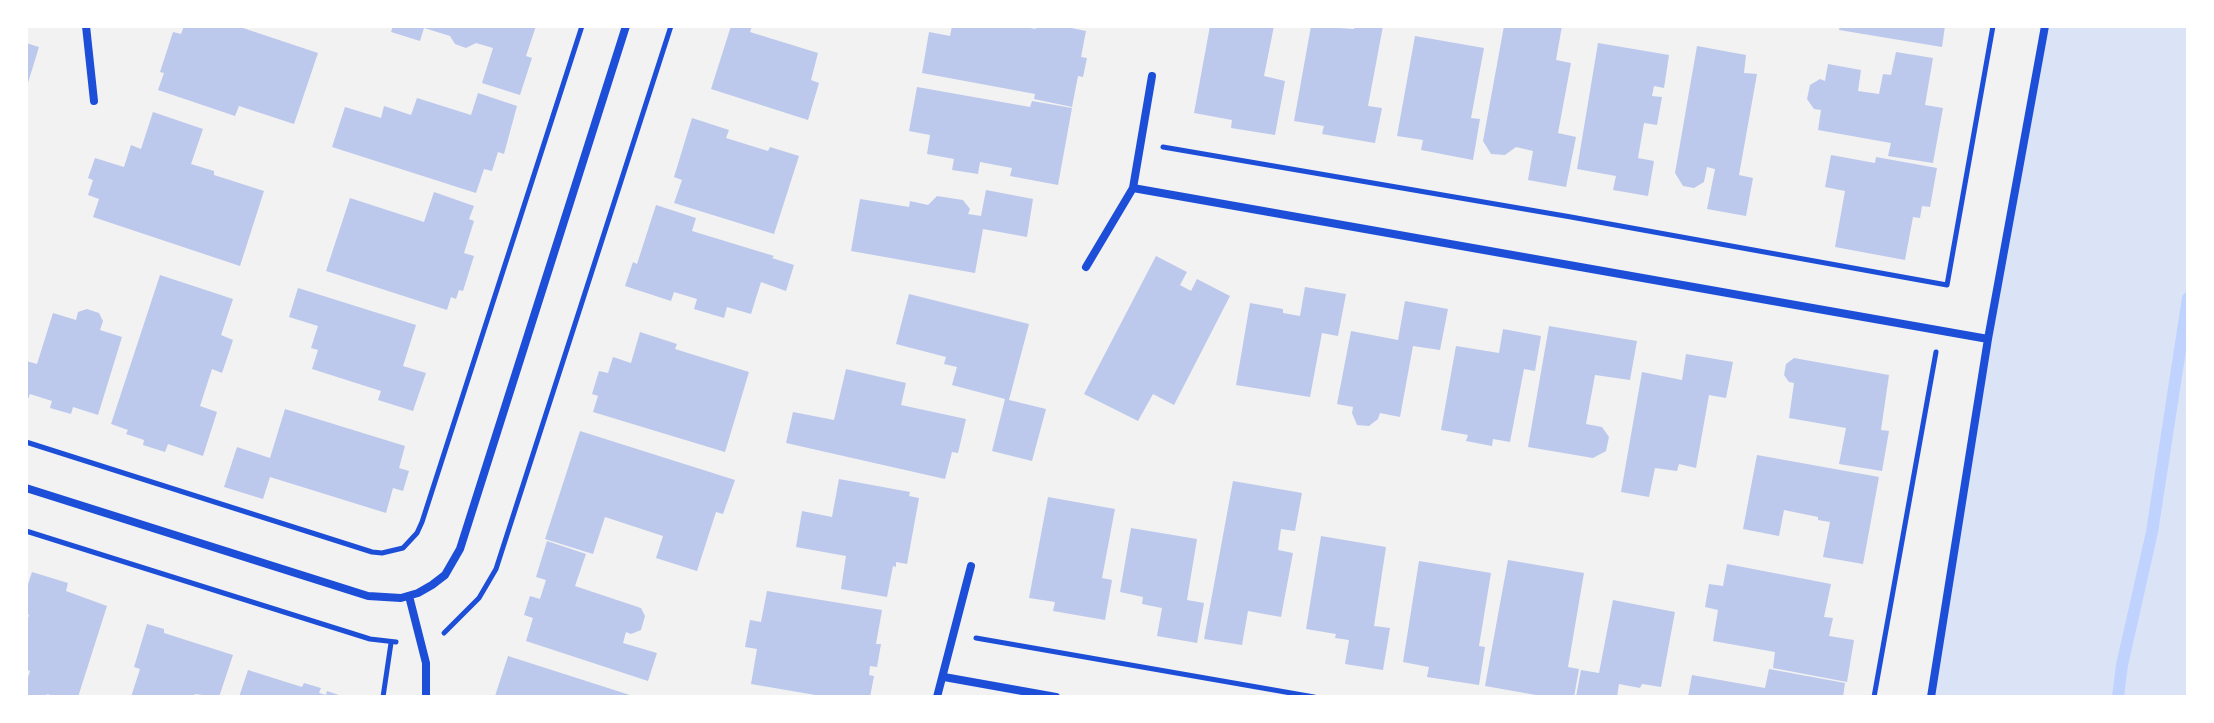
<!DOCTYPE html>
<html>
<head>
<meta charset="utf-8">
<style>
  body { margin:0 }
  #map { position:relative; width:2214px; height:723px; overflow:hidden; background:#f2f2f2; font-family:Rubik,sans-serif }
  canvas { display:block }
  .frame { position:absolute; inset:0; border:28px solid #fff; pointer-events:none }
</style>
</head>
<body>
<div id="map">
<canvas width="2214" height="723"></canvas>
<div class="frame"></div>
</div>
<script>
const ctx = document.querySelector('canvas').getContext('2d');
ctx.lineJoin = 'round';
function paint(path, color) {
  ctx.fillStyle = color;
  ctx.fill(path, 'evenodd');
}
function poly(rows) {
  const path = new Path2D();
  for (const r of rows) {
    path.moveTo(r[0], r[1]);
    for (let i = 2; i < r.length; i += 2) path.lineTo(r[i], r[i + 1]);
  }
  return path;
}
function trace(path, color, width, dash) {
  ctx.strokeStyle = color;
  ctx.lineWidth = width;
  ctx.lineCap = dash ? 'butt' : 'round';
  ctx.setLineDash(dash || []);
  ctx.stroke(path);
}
const green = poly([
  [2045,26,2188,26,2188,697,1931,697]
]);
const stream = poly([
  [2118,697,2122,665,2152,532,2188,298]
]);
const building = poly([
  [184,26,237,26,318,53,294,124,239,106,235,116,158,90,164,73,160,72,173,32,181,34],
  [393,26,536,26,526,56,532,58,520,95,482,83,493,48,476,43,466,48,455,44,450,36,424,28,420,41,391,32],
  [731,26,752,26,750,32,818,53,811,80,819,83,808,120,711,89],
  [952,26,1018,26,1036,29,1036,26,1062,26,1086,31,1081,57,1087,58,1083,77,1078,76,1072,107,1034,99,1035,94,922,73,929,32,950,36],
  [1210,26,1274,26,1264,76,1285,81,1275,135,1231,128,1232,120,1194,113],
  [1311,26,1354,29,1355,26,1383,26,1368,106,1382,108,1375,143,1322,134,1324,126,1294,121],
  [1504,26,1562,26,1556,60,1571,63,1558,133,1576,137,1566,187,1528,180,1533,151,1516,147,1505,155,1491,154,1483,141],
  [1840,26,1945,26,1942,47,1839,30],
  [1415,36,1484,48,1471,118,1480,119,1473,160,1421,150,1423,140,1397,136],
  [26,43,39,47,27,86,26,85],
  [1598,43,1669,55,1664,88,1654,86,1652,96,1662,97,1657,125,1644,123,1638,158,1654,161,1648,196,1613,190,1616,176,1577,169],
  [1697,46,1746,55,1744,73,1757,74,1739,175,1753,178,1746,216,1707,209,1715,169,1707,167,1704,182,1694,188,1683,186,1675,173],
  [1896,52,1933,58,1925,105,1943,108,1933,163,1888,156,1891,143,1818,130,1821,110,1814,109,1807,99,1810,85,1820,79,1825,81,1828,64,1861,70,1858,91,1879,94,1883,74,1891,75],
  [917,87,1030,107,1032,101,1072,108,1058,185,1010,176,1012,168,980,162,978,174,952,170,954,159,927,154,930,135,909,131],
  [478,93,517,106,504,154,498,152,492,171,484,169,476,193,332,147,345,107,381,118,384,106,411,115,417,98,471,115],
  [153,112,203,129,191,164,214,171,214,175,264,191,240,266,93,217,99,199,88,195,93,180,88,178,95,158,124,167,131,145,141,149],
  [692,118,729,130,726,138,768,151,770,147,799,156,774,234,674,203,682,180,674,177],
  [1831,155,1875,163,1876,157,1937,168,1930,207,1922,206,1920,218,1913,217,1905,260,1835,247,1845,191,1825,187],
  [986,190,1033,199,1027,237,983,229,975,273,851,251,860,199,909,207,910,201,928,205,937,196,963,200,970,209,968,214,981,216],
  [434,192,474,206,469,219,474,221,464,253,474,256,463,291,459,290,456,299,451,297,447,310,326,271,350,198,424,222],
  [656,205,696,218,692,231,774,256,772,258,794,265,786,291,761,282,751,314,727,307,724,318,694,309,697,299,674,292,671,301,625,286,633,262,637,264],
  [1156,256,1187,272,1180,285,1191,291,1197,279,1230,296,1174,405,1153,394,1138,421,1084,394],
  [160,275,233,299,221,335,233,340,222,373,212,369,200,406,217,412,203,456,168,444,165,452,143,445,144,440,126,434,128,430,111,424],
  [1305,287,1346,294,1338,336,1322,333,1310,397,1236,385,1250,303,1283,309,1283,313,1300,316],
  [298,288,416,325,403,366,426,373,413,411,378,400,381,391,312,369,318,350,311,348,318,326,289,317],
  [909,294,1029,324,1009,400,1046,409,1032,461,992,451,1005,399,952,385,957,367,944,364,946,357,896,344],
  [1405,301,1448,309,1440,350,1413,346,1400,417,1380,413,1378,419,1369,426,1357,425,1352,413,1353,407,1337,404,1351,331,1398,340],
  [87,309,99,313,103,321,100,330,122,337,98,415,73,407,71,414,50,408,52,401,30,394,26,404,26,361,37,364,53,313,76,320,78,312],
  [1549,326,1637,341,1630,380,1595,375,1586,424,1602,427,1609,437,1606,451,1593,458,1528,447],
  [1503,329,1541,336,1535,371,1524,369,1510,442,1493,439,1492,446,1466,441,1468,435,1441,430,1456,346,1499,353],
  [640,332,677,344,675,349,749,372,725,452,593,412,598,396,592,394,599,371,608,373,613,357,631,363],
  [1686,354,1733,362,1726,398,1709,395,1696,468,1679,464,1677,471,1655,468,1649,497,1621,492,1642,372,1682,380],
  [1794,358,1889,375,1881,430,1889,431,1882,471,1839,464,1846,428,1789,418,1794,383,1789,382,1784,375,1786,364],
  [846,369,906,383,901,405,966,419,958,453,952,452,945,479,786,443,793,412,834,420],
  [285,409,405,446,399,468,409,471,403,491,393,488,386,513,270,477,263,499,224,487,237,447,270,458],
  [580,431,735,480,723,514,716,512,697,571,656,558,663,536,605,517,593,554,545,539],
  [1757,455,1879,477,1863,564,1823,557,1830,522,1818,520,1818,517,1784,510,1779,536,1743,529],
  [839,479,910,492,909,496,919,498,907,564,896,562,896,567,893,566,887,597,841,589,846,556,796,547,802,511,832,517],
  [1233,481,1302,493,1295,531,1281,529,1278,550,1293,553,1281,617,1248,611,1242,645,1204,639],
  [1048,497,1115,509,1102,578,1112,580,1105,620,1053,611,1055,602,1029,598],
  [1131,528,1197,539,1187,600,1204,603,1197,643,1157,636,1162,608,1142,604,1143,597,1120,592],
  [1321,536,1386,547,1374,626,1390,628,1383,670,1345,664,1349,640,1335,638,1336,634,1306,629],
  [547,541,586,554,575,586,641,608,645,616,641,630,631,634,626,632,623,643,657,653,648,681,526,641,533,618,524,615,530,596,540,599,546,580,536,577],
  [1508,560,1584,573,1568,667,1579,669,1574,697,1536,697,1536,695,1485,686],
  [1419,561,1491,573,1479,646,1485,647,1479,685,1427,677,1429,667,1403,662],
  [1727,564,1831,584,1824,617,1833,618,1829,636,1854,640,1847,682,1773,668,1775,652,1713,641,1718,610,1705,607,1709,584,1723,586],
  [32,572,68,583,66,591,107,606,78,697,57,697,47,694,46,697,26,697,26,684,30,671,26,670,26,625,29,615,26,614,26,590],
  [767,591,882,610,876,644,881,644,877,667,870,666,869,675,874,676,870,697,827,697,751,684,757,649,745,647,750,620,761,622],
  [1613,600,1675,612,1661,687,1642,684,1640,688,1619,684,1617,697,1576,697,1581,670,1599,673],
  [147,624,164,629,164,633,233,655,219,697,195,694,194,697,131,697,140,669,134,667],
  [508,656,633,696,633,697,495,696],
  [1769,669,1845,683,1843,697,1688,697,1692,675,1765,688],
  [248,670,302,687,304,683,321,688,319,693,326,695,327,691,345,697,239,697]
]);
const path = poly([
  [1163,147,1571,217,1947,285,1993,26],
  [26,442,372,552,382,553,403,548,417,533,422,522,582,26],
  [26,531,370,639,396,642],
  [444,633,479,598,496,569,671,26],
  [976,638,1314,697],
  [383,697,391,643],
  [1874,697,1936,352]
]);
const minor = poly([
  [86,26,94,101],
  [1133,188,1988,339],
  [1086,267,1133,188,1152,76],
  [26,488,368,596,401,598,418,593,432,585,445,575,460,549,626,26],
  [409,596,426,663,426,697],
  [944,677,1056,697],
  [937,697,971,566],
  [1931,697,1988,339,2045,26]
]);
paint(green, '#dbe4f7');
trace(stream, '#bfd3fe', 12);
paint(building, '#bdc9ec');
trace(path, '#1d4ed8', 5);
trace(minor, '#1d4ed8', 8);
</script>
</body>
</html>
